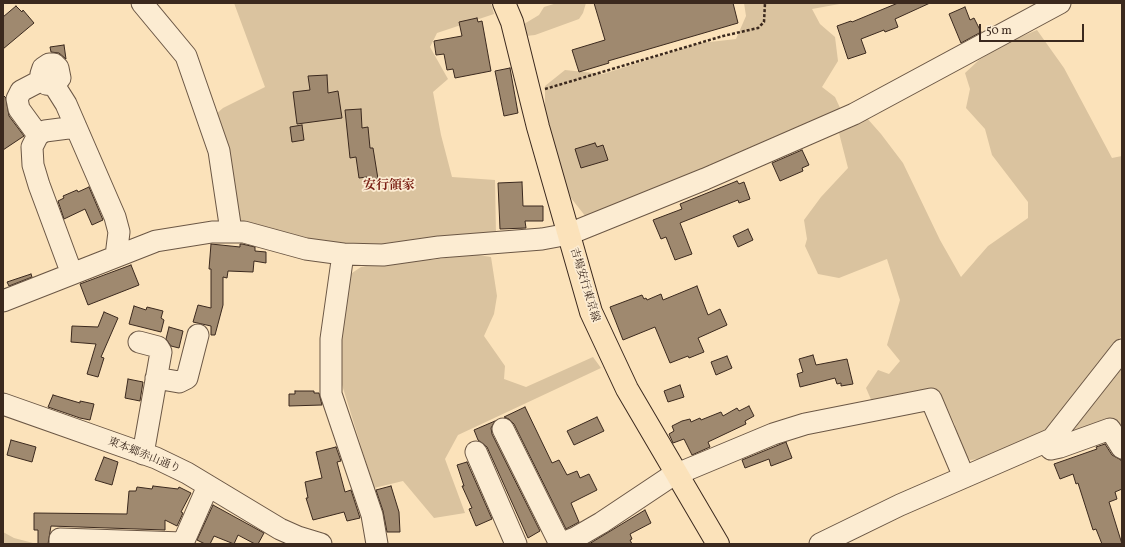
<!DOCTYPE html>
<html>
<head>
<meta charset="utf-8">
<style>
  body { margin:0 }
  #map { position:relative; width:1125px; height:547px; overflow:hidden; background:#fbe2ba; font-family:Vollkorn,serif }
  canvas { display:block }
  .frame { position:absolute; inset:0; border:4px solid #3b291e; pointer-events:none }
  .scale { position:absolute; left:979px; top:24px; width:105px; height:18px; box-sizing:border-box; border:2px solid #3b291e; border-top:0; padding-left:5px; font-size:12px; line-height:14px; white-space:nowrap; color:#3b291e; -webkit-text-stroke:3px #fcecd2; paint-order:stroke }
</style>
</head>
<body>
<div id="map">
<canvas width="1125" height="547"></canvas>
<div class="frame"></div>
<div class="scale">50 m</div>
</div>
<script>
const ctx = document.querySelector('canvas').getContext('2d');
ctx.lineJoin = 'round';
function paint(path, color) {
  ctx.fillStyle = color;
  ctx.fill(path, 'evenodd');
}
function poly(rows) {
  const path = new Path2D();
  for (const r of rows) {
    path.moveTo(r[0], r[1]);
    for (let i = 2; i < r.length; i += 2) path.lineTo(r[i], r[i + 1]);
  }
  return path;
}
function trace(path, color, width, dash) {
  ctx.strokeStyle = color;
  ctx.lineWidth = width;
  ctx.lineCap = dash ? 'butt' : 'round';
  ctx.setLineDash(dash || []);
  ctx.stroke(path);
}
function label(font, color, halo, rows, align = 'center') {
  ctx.font = font + ' Vollkorn,"Noto Serif JP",serif';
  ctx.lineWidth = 3.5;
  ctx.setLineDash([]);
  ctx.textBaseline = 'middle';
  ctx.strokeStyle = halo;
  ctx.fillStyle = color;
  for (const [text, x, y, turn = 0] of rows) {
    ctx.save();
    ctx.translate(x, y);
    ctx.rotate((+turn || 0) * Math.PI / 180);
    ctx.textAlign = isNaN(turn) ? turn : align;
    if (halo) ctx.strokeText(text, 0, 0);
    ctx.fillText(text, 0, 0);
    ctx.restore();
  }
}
const green = poly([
  [234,3,491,3,494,14,437,33,430,47,448,79,433,92,441,135,452,177,495,180,496,235,373,250,321,241,289,233,243,226,234,207,215,115,223,108,265,87],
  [557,3,586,3,583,13,579,19,535,35,526,36,524,24,539,15,544,7],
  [744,3,845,3,812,9,820,24,835,37,838,61,822,87,835,97,841,110,819,121,586,217,571,198,554,154,545,115,545,86,565,70,603,74,701,43,736,39,746,16],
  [1037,30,1064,68,1112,158,1122,156,1122,335,1057,422,1033,440,988,458,970,460,956,443,955,425,940,392,873,404,866,388,878,370,889,374,900,361,887,345,900,300,887,259,839,278,818,274,805,246,807,239,804,220,821,197,848,168,839,133,866,117,881,134,903,163,940,240,961,277,988,246,1028,218,1028,202,992,155,985,129,966,108,970,89,965,73,979,60,1006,43],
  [472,254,491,257,497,296,494,314,484,336,505,366,504,379,526,387,593,357,601,368,458,435,445,459,465,513,434,518,403,481,374,488,334,359,349,275,361,267,396,260,432,260],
  [1122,367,1122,437,1071,434,1078,418],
  [3,532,14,538,33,543,33,544,3,544]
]);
const building = poly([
  [594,3,733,3,738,23,608,61,609,63,579,72,572,50,605,40,594,3],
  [898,3,930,3,895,19,898,27,885,32,884,30,861,39,866,53,848,59,837,26,851,21,852,22,898,3],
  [16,6,22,12,23,10,34,23,3,49,3,17,16,6],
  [965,7,970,20,974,18,981,32,961,43,949,14,965,7],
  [477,18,478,22,482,21,491,71,455,78,453,69,447,70,444,54,436,55,434,41,462,36,459,22,477,18],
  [64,45,66,59,59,53,51,52,50,47,64,45],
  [510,68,518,113,504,116,495,71,510,68],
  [327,75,328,93,338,91,342,118,297,124,293,92,310,90,308,76,327,75],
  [3,95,6,98,9,116,24,136,3,150,3,95],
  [361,109,362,128,368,127,370,148,373,148,378,179,367,181,367,177,359,178,356,157,350,158,345,110,361,109],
  [302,125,304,140,292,142,290,127,302,125],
  [595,143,597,147,603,145,608,160,581,168,575,149,595,143],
  [802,150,809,165,802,168,803,171,780,181,772,163,802,150],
  [737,181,739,184,744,182,750,199,739,203,738,200,680,223,692,254,675,260,666,237,661,239,653,220,682,209,680,204,737,181],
  [522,182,523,206,543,206,543,221,525,221,526,228,500,229,498,183,522,182],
  [89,187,103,220,92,225,85,209,64,219,58,201,64,198,63,196,77,190,78,192,89,187],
  [748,229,753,240,738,247,733,236,748,229],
  [211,244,240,247,240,244,242,244,255,247,255,251,266,252,266,263,254,261,253,272,228,271,227,278,223,277,223,305,215,335,211,335,211,326,193,322,198,305,211,308,211,269,209,269,211,244],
  [131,265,139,285,88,305,80,284,131,265],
  [31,274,32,277,9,286,7,282,31,274],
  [697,286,708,315,720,309,727,325,698,338,704,352,689,358,688,356,670,363,655,327,623,340,610,307,642,295,644,299,646,298,647,300,661,294,663,300,697,286],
  [134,306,146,310,147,307,163,311,161,318,164,320,161,332,129,324,134,306],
  [104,312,118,318,101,357,104,358,98,377,87,374,96,344,71,342,72,326,98,327,104,312],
  [169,327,183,331,179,348,171,346,166,339,169,327],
  [813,355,816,365,847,359,853,384,841,386,841,383,837,384,835,378,800,387,797,374,803,372,799,359,813,355],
  [727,356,732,368,716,375,711,362,727,356],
  [128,379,143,382,140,401,125,398,128,379],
  [680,385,684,397,668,402,664,391,680,385],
  [295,391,314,391,314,393,319,393,322,405,289,406,289,394,295,394,295,391],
  [53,395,80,403,80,401,94,404,90,420,80,418,48,407,53,395],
  [749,406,754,416,745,421,746,424,708,442,710,447,692,455,684,439,673,443,669,434,674,431,672,426,682,421,690,419,691,422,700,418,701,420,721,412,723,416,737,408,739,411,749,406],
  [525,407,552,463,559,460,567,475,577,471,580,478,589,474,597,490,571,503,579,522,566,529,514,424,509,419,504,417,525,407],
  [597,417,604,431,574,445,567,431,597,417],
  [495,421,491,428,492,434,540,531,528,538,487,447,478,440,474,430,495,421],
  [11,440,36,447,32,462,7,455,11,440],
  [786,442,792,458,771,466,769,459,745,468,742,460,786,442],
  [1105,444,1112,455,1121,460,1122,463,1122,489,1115,492,1117,499,1109,502,1122,544,1102,544,1096,529,1093,530,1078,483,1076,484,1073,474,1060,479,1054,464,1097,449,1096,447,1105,444],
  [336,447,341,461,337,462,345,492,351,490,360,518,347,521,344,512,313,520,306,498,308,498,305,482,322,478,316,452,336,447],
  [104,457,118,462,112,485,95,480,104,457],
  [467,462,492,519,476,526,469,509,472,508,462,486,464,486,457,465,467,462],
  [153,486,178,489,179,487,191,493,181,512,183,513,177,526,165,520,165,530,51,526,48,544,38,544,38,530,34,530,34,513,127,514,129,491,136,491,137,487,152,489,153,486],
  [391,486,399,512,400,532,387,532,383,511,376,490,391,486],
  [213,505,264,533,258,544,255,544,238,535,234,544,214,536,210,544,205,544,197,540,213,505],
  [645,510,651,523,630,534,632,539,630,540,632,544,589,544,645,510]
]);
const path = poly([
  [545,89,723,36,758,28,764,22,765,3]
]);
const minor = poly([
  [142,3,186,56,219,151,231,231],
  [54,85,60,78,58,68,54,64,49,64,43,68,41,74,42,80,46,84,54,85,66,104,115,217,119,232,116,256],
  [38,135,19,109,17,99,21,91,42,80],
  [343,254,331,339,331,394,372,515,377,544],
  [72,274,39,185,33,165,32,147,38,135,45,131,76,127],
  [3,301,156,241,212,232,244,232,306,249,343,254,383,255,439,247,542,239,569,234,705,179,854,114,1060,3],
  [139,342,158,347,161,352,143,454],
  [156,378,179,382,187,378,198,335],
  [3,404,156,458,187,473,280,529,298,537,321,544],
  [503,429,560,544],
  [1045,443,1051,449,1060,447,1110,429,1122,448],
  [476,452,516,544],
  [677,474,773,434,805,424,931,399,964,477],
  [60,544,60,539,183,543,208,486],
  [560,544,575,538,601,523,676,473],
  [820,544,900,505,1052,439,1122,350]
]);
const major = poly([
  [504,3,512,22,538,127,591,312,627,389,718,544]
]);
const streetNames = [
  ["吉場安行東京線",584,285,73],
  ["東本郷赤山通り",144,456,22]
];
const quarterNames = [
  ["安行領家",389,187]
];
paint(green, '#dac39f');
paint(building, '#9f896f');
trace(building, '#3b291e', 1);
trace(minor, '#6b5745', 23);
trace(major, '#3b291e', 24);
trace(path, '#3b291e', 2.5, [3, 2]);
trace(minor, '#fcecd2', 21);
trace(major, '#fbe2ba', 22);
label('11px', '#3b291e', '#fcecd2', streetNames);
label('bold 13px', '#7a1f14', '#fcecd2', quarterNames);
</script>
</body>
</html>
